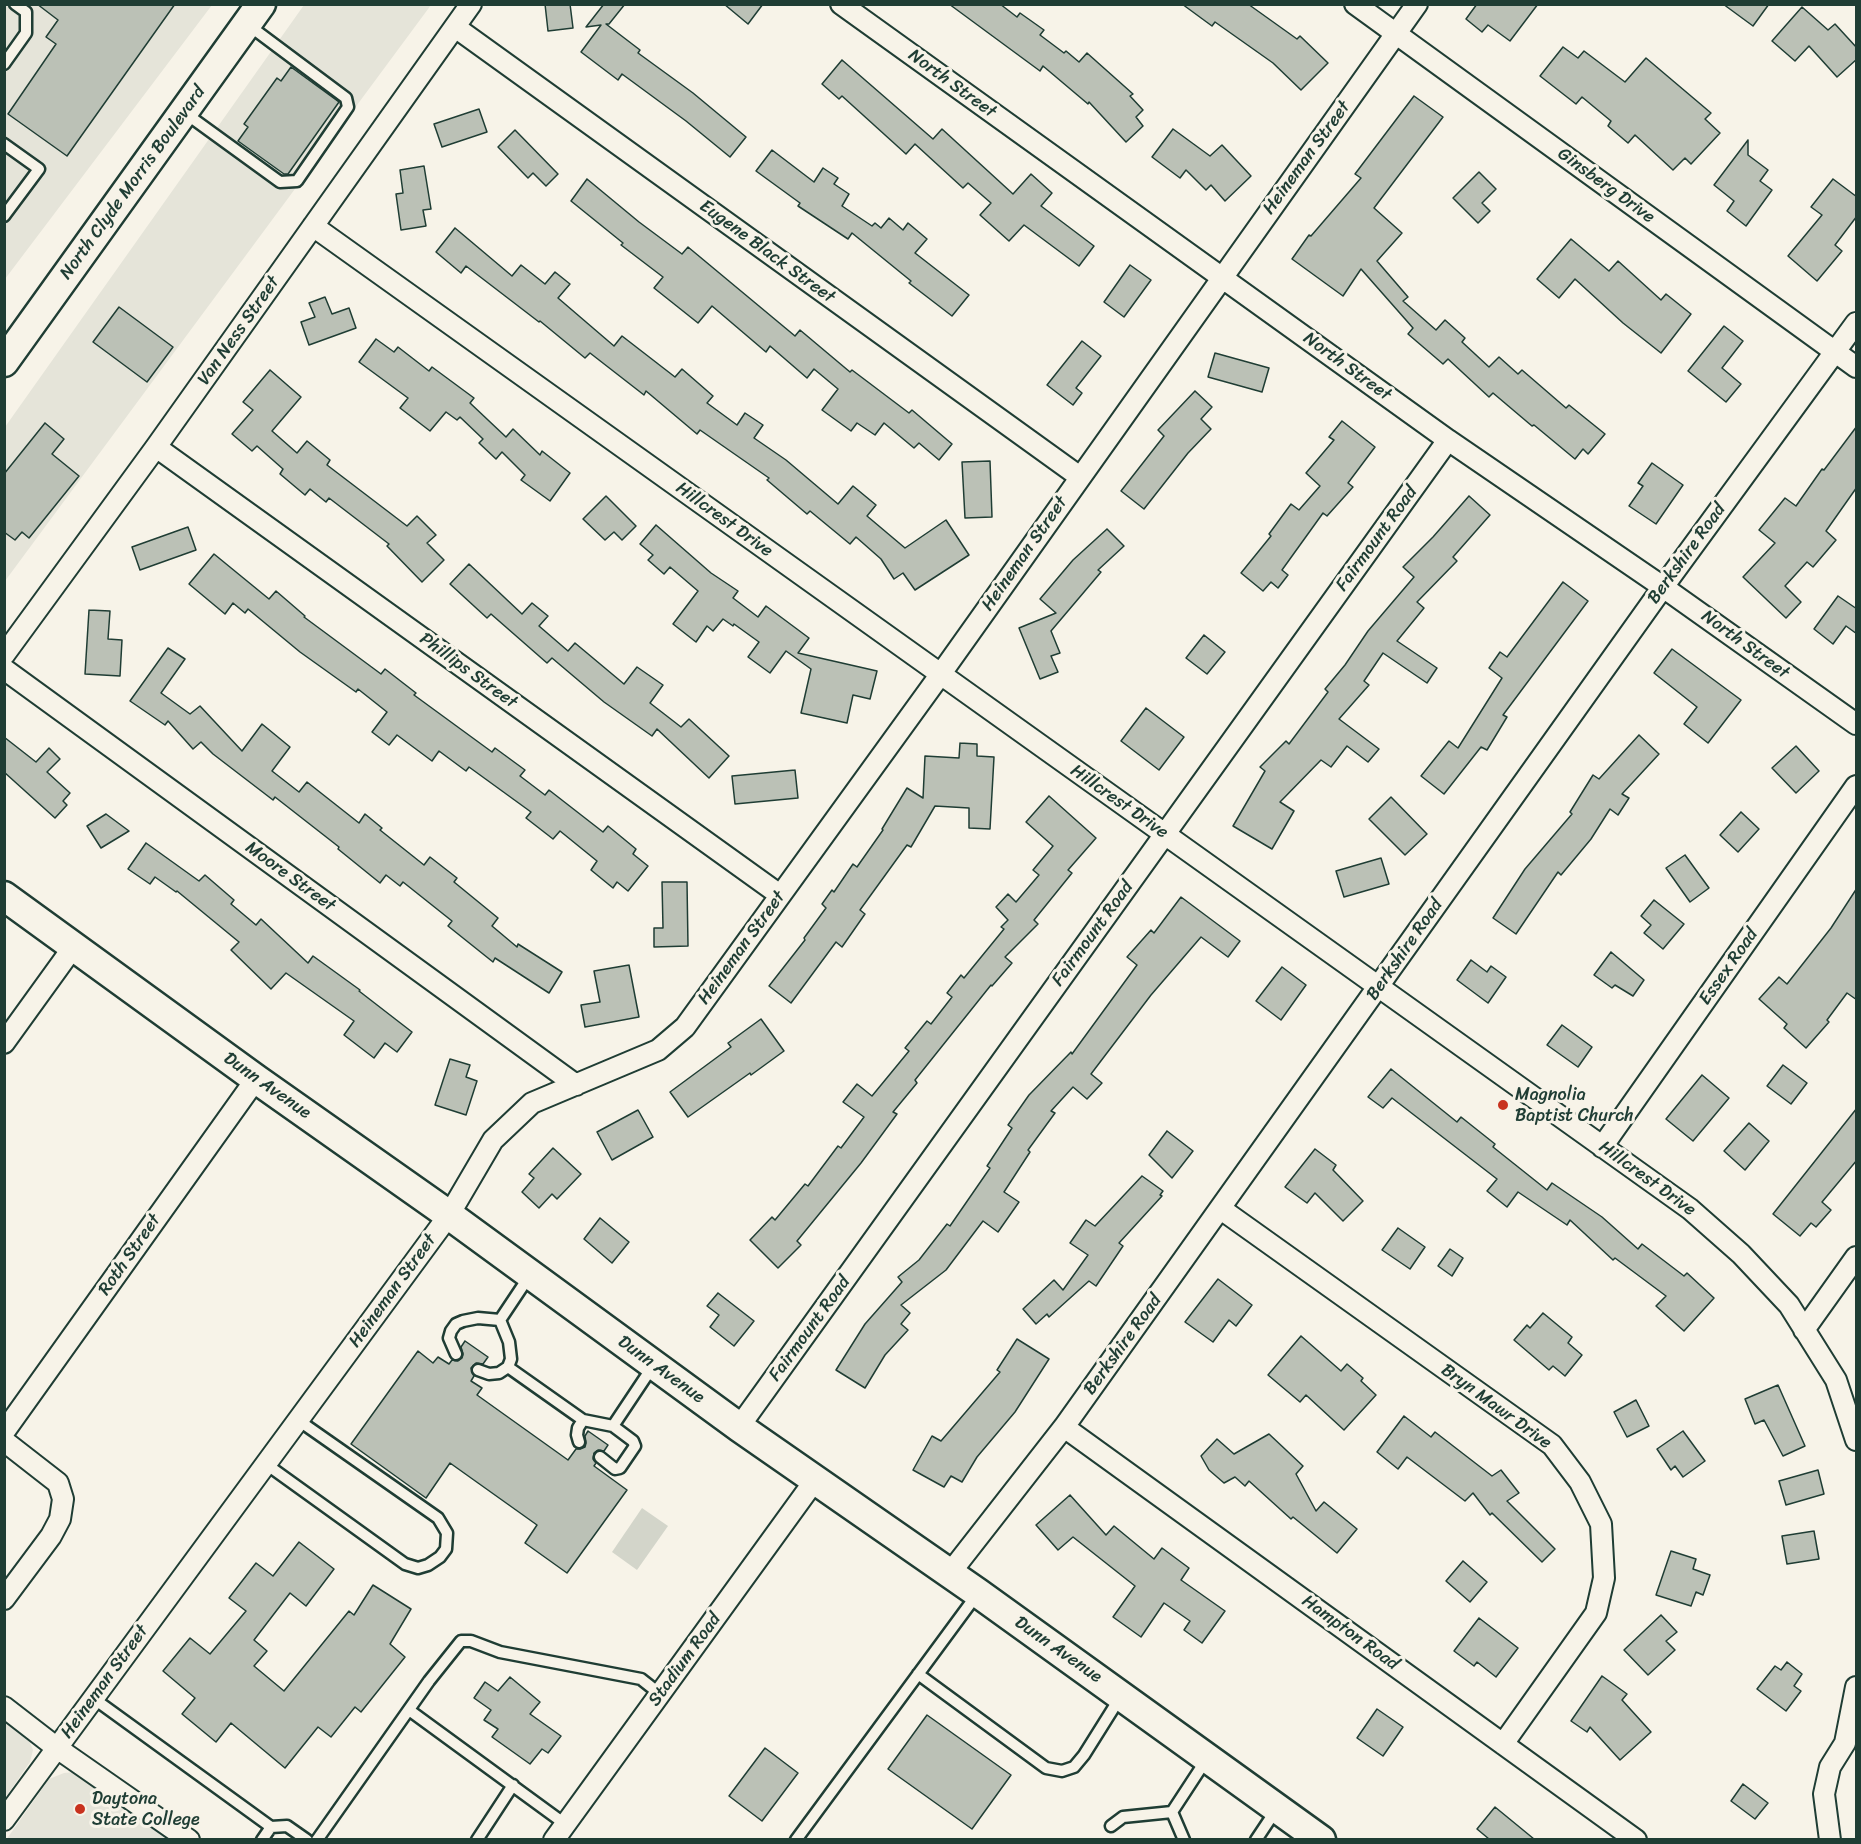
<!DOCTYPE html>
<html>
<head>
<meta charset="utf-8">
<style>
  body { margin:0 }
  #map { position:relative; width:1861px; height:1844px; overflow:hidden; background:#f7f3e8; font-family:Sriracha,sans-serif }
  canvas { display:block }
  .frame { position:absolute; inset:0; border:6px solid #1f3d34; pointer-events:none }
</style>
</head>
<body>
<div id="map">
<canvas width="1861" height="1844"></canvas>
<div class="frame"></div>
</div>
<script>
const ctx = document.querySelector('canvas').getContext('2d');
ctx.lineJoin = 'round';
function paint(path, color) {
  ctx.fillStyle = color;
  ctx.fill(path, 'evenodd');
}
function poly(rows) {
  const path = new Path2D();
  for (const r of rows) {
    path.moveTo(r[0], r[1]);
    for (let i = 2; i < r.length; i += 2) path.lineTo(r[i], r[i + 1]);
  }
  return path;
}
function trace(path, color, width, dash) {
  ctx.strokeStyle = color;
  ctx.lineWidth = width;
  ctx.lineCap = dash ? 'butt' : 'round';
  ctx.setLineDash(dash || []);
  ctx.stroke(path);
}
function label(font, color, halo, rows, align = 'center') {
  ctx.font = font + ' Sriracha,sans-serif';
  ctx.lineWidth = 6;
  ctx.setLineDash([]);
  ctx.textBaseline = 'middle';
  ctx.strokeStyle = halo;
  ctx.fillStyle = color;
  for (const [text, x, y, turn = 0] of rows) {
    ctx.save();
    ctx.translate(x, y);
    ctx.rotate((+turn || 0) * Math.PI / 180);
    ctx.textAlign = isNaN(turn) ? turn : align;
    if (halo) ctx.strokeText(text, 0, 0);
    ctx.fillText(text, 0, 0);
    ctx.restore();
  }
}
const built = poly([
  [5,5,212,5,5,279],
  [304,5,431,5,5,581,5,427],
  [5,1721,28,1738,33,1750,30,1762,5,1798],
  [74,1772,87,1776,175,1840,6,1840,49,1779,64,1773]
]);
const green = poly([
  [642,1508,668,1526,637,1570,612,1552]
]);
const building = poly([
  [37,4,175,4,67,156,8,114,56,44,46,37,58,20,37,4],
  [545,4,570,4,573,28,548,31,545,4],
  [604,4,625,4,609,24,606,24,640,50,638,53,693,93,746,137,730,157,686,121,622,74,618,80,581,52,601,25,586,27,604,4],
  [724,4,763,4,748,24,724,4],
  [949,4,1000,4,1017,17,1020,13,1044,30,1040,35,1064,53,1066,51,1079,62,1087,53,1133,94,1130,96,1143,110,1136,117,1143,126,1126,142,1089,102,1088,104,1043,66,1040,71,949,4],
  [1182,4,1248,4,1297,39,1300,36,1328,63,1301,90,1273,63,1215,22,1212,26,1182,4],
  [1477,4,1538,4,1510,41,1488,25,1482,32,1466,19,1477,4],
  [1723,4,1769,4,1753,26,1723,4],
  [1802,7,1828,30,1835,24,1857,48,1857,59,1837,77,1809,46,1795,61,1772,41,1802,7],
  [1563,47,1578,58,1584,51,1625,82,1646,58,1711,113,1705,119,1720,133,1691,164,1685,158,1673,170,1635,135,1628,143,1608,126,1611,121,1582,97,1576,104,1540,76,1563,47],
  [842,60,933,139,942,129,1013,194,1031,174,1052,193,1041,206,1094,246,1079,266,1024,225,1009,241,980,215,991,203,968,183,963,188,915,144,906,154,842,96,839,99,822,84,842,60],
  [291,67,339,102,288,174,284,174,238,141,248,127,244,124,277,78,281,81,291,67],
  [1414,96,1443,117,1374,208,1402,233,1377,261,1408,297,1403,301,1436,330,1445,320,1465,338,1462,342,1489,367,1499,357,1518,374,1522,370,1566,408,1569,405,1605,434,1588,454,1583,449,1575,459,1534,425,1532,426,1493,393,1489,397,1448,359,1443,364,1408,334,1413,328,1361,269,1343,296,1292,259,1309,235,1311,236,1361,178,1355,174,1414,96],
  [479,109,487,132,442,147,434,124,479,109],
  [1173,129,1210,156,1222,145,1251,176,1225,201,1211,185,1206,190,1186,170,1180,178,1152,157,1173,129],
  [515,130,558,174,546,186,533,173,528,178,498,147,515,130],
  [1748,140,1748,155,1768,170,1760,181,1772,190,1746,226,1727,211,1734,201,1714,185,1748,140],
  [772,150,814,182,823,168,838,178,834,184,849,194,842,206,872,226,875,223,881,228,889,218,903,230,908,223,927,239,915,253,969,295,952,316,909,283,911,281,852,233,848,239,798,206,800,203,756,171,772,150],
  [424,166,431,209,423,210,426,226,401,230,396,194,403,193,400,170,424,166],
  [1479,172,1496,189,1482,203,1490,211,1478,223,1453,198,1479,172],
  [587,179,639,222,682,254,688,247,795,336,800,330,850,372,852,370,909,413,912,410,952,444,939,460,919,443,914,448,884,423,875,435,857,423,851,431,822,410,838,389,814,369,807,378,770,346,766,352,712,306,698,323,654,288,663,277,621,245,623,243,571,201,587,179],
  [1833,179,1857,197,1857,216,1835,245,1842,251,1817,281,1788,256,1822,215,1811,207,1833,179],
  [455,228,512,276,521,265,545,284,555,272,570,284,558,298,614,346,622,336,675,377,682,369,713,396,707,403,737,425,745,413,763,425,754,438,786,460,838,504,853,486,876,505,867,516,905,548,946,520,969,555,915,590,903,573,894,579,881,559,856,537,850,544,810,511,807,514,767,480,769,478,700,430,697,434,646,391,644,395,590,353,585,358,540,321,539,322,466,266,461,273,436,252,455,228],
  [1571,239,1609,271,1618,261,1661,300,1666,294,1691,314,1661,353,1623,323,1575,279,1559,298,1537,279,1571,239],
  [1130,265,1151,280,1124,317,1104,302,1130,265],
  [325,297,332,314,349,308,356,328,309,345,301,322,315,317,309,303,325,297],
  [119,307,173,347,147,382,93,342,119,307],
  [1724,326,1743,341,1722,368,1741,384,1726,402,1688,371,1724,326],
  [376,339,394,352,398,347,429,371,432,367,474,398,470,403,506,437,513,429,540,455,542,451,570,473,550,501,521,480,525,475,502,452,496,459,479,443,483,439,460,417,457,420,446,412,430,431,400,408,408,398,359,362,376,339],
  [1082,341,1101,356,1076,388,1082,393,1073,405,1047,385,1082,341],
  [1215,353,1269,368,1262,392,1208,377,1215,353],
  [270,370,301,397,272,431,297,453,307,441,330,460,327,465,407,526,417,516,436,535,427,543,444,560,422,582,387,546,389,544,329,498,326,502,310,489,305,495,280,474,283,469,257,446,252,451,232,434,253,410,243,402,270,370],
  [1195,391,1212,407,1201,419,1211,429,1188,453,1144,509,1121,491,1164,436,1158,430,1195,391],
  [1342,421,1375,447,1348,483,1353,487,1327,516,1323,513,1282,570,1288,575,1278,588,1271,582,1263,591,1241,573,1271,536,1269,534,1291,504,1299,510,1320,486,1306,473,1334,440,1329,437,1342,421],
  [45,423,64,439,52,454,79,476,29,538,22,532,15,540,4,532,4,474,45,423],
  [1857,426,1857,487,1826,531,1836,540,1813,567,1807,562,1785,586,1801,602,1786,618,1743,577,1775,543,1759,530,1785,498,1796,506,1822,469,1824,470,1857,426],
  [990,461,992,517,965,518,962,462,990,461],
  [1652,463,1683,485,1656,524,1629,506,1643,486,1638,483,1652,463],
  [606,496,636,526,622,540,614,532,605,540,583,519,606,496],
  [1469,496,1490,515,1453,557,1457,561,1417,602,1424,608,1397,641,1437,668,1427,683,1383,653,1364,681,1369,685,1339,719,1379,749,1368,762,1347,746,1331,767,1321,760,1280,802,1294,811,1272,849,1233,826,1265,771,1260,767,1286,741,1289,744,1328,692,1325,689,1345,665,1368,631,1414,577,1403,567,1433,537,1469,496],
  [656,525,711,573,738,591,733,598,758,617,766,606,809,638,798,653,877,671,870,699,853,695,847,723,801,713,811,669,786,651,770,673,748,657,759,642,734,624,733,626,723,619,713,631,707,626,696,642,673,624,698,591,670,567,664,574,648,560,653,555,640,544,656,525],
  [188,527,196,550,140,570,132,547,188,527],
  [1107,529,1124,546,1098,570,1101,572,1051,631,1060,653,1051,656,1058,672,1040,679,1019,628,1056,613,1040,599,1073,560,1107,529],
  [214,554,269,599,276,591,305,616,304,617,381,674,385,669,416,693,414,695,492,752,495,748,525,770,520,776,545,795,549,790,603,832,608,826,636,849,633,854,648,866,628,891,617,882,613,888,591,870,597,861,560,831,553,839,526,818,531,812,469,767,466,771,439,751,432,761,397,735,389,745,372,732,387,712,358,689,356,692,300,652,248,609,245,613,233,603,225,614,189,584,214,554],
  [469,564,522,614,532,603,548,616,539,626,568,651,575,643,624,684,637,667,663,685,650,703,681,727,689,719,729,756,709,778,657,729,652,736,604,702,552,658,547,663,491,614,487,618,450,584,469,564],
  [1563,582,1588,601,1503,715,1507,717,1487,750,1481,747,1444,794,1421,776,1449,741,1458,748,1502,678,1489,668,1500,652,1507,657,1563,582],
  [1838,596,1857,609,1857,634,1846,626,1833,644,1814,629,1838,596],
  [89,610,110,611,108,639,122,640,120,676,85,674,89,610],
  [1204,635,1225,652,1207,674,1186,658,1204,635],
  [168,648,185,659,161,693,190,714,200,706,242,751,262,724,290,747,272,771,299,792,307,782,359,823,365,814,382,828,380,830,424,865,430,857,457,878,454,882,498,918,492,926,517,947,518,944,562,972,549,993,495,958,493,962,448,926,452,921,403,882,400,886,386,875,380,883,338,849,339,847,275,797,273,800,213,754,201,742,193,749,168,721,165,725,130,701,168,648],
  [1672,649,1741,700,1708,743,1684,724,1697,707,1654,673,1672,649],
  [1146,708,1184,737,1159,770,1121,741,1146,708],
  [1639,735,1659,754,1622,794,1629,798,1618,815,1610,809,1591,839,1561,875,1558,872,1516,934,1493,918,1525,869,1572,814,1570,812,1593,775,1599,779,1639,735],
  [4,737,36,762,49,748,60,759,47,772,70,793,63,801,67,805,55,818,4,772,4,737],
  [960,743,977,744,977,756,994,757,990,829,969,828,969,808,935,806,911,847,907,845,860,910,865,914,842,947,836,942,791,1003,769,986,805,940,804,938,826,908,822,904,832,890,834,892,853,864,857,867,883,830,882,829,907,788,923,798,925,756,959,758,960,743],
  [1796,746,1819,771,1796,793,1772,768,1796,746],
  [795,770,798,798,735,804,732,776,795,770],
  [1049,796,1096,838,1068,870,1072,873,1034,920,1038,924,1005,957,1012,963,992,986,991,985,915,1080,917,1083,893,1112,897,1114,861,1163,797,1241,801,1245,778,1268,750,1240,772,1217,775,1220,805,1184,808,1186,838,1146,841,1148,864,1117,843,1102,857,1084,872,1096,909,1051,905,1048,927,1021,931,1024,952,997,947,993,961,975,964,978,1004,929,1001,927,1008,920,996,907,1008,894,1016,902,1039,875,1033,870,1053,846,1026,822,1049,796],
  [1391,797,1427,834,1405,855,1369,819,1391,797],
  [1741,812,1759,829,1738,852,1720,835,1741,812],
  [106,814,129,831,101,848,87,826,106,814],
  [146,843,199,881,205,875,234,900,231,904,256,925,261,919,308,963,313,956,360,990,359,991,412,1032,397,1052,385,1043,374,1058,344,1035,354,1021,286,973,271,989,231,950,239,942,177,891,176,892,155,877,150,884,128,869,146,843],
  [1685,855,1709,888,1690,902,1666,868,1685,855],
  [1381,858,1389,884,1344,897,1336,871,1381,858],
  [662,882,687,882,688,946,654,947,654,928,663,928,662,882],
  [1857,888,1857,1000,1847,993,1827,1020,1829,1022,1806,1048,1784,1028,1787,1024,1759,999,1779,977,1787,984,1831,928,1857,888],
  [1181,897,1240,941,1228,957,1201,937,1151,995,1091,1074,1102,1083,1087,1099,1073,1087,1051,1111,1055,1113,1028,1150,1030,1152,1004,1192,1019,1202,998,1232,983,1221,946,1270,901,1305,910,1313,901,1324,908,1330,885,1355,865,1388,836,1370,865,1324,902,1282,898,1277,919,1260,947,1224,950,1226,990,1168,987,1166,1012,1128,1008,1125,1029,1095,1071,1052,1072,1054,1137,965,1127,957,1151,930,1154,933,1181,897],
  [1654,900,1684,924,1663,949,1644,933,1651,925,1641,916,1654,900],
  [1611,952,1644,980,1633,996,1615,985,1612,988,1594,975,1611,952],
  [1471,960,1487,972,1491,966,1506,977,1488,1003,1457,980,1471,960],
  [629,965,639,1017,585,1027,581,1005,600,1002,594,971,629,965],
  [1282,967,1306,985,1281,1020,1256,1001,1282,967],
  [761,1019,784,1051,751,1075,750,1073,688,1117,670,1092,731,1047,728,1043,761,1019],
  [1562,1025,1592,1047,1578,1067,1547,1045,1562,1025],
  [450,1059,470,1065,466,1077,477,1081,466,1115,435,1105,450,1059],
  [1783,1065,1807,1083,1791,1104,1767,1086,1783,1065],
  [1391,1069,1457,1122,1461,1117,1495,1144,1493,1147,1547,1190,1552,1183,1602,1217,1638,1249,1642,1244,1684,1276,1687,1273,1714,1298,1684,1331,1656,1306,1666,1296,1615,1258,1613,1260,1570,1220,1567,1225,1518,1192,1507,1207,1487,1191,1497,1179,1392,1098,1383,1108,1368,1097,1391,1069],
  [1702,1075,1729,1098,1693,1141,1666,1119,1702,1075],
  [1857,1108,1857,1160,1822,1202,1831,1210,1816,1227,1811,1223,1800,1236,1773,1214,1857,1108],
  [638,1110,653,1137,612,1160,597,1132,638,1110],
  [1749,1123,1769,1141,1745,1170,1724,1151,1749,1123],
  [1167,1131,1193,1151,1172,1178,1149,1155,1167,1131],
  [553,1148,581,1174,557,1199,552,1194,539,1208,522,1192,534,1178,529,1174,553,1148],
  [1315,1149,1336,1165,1333,1170,1363,1201,1343,1221,1315,1193,1307,1203,1285,1187,1315,1149],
  [1142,1176,1163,1191,1160,1195,1162,1196,1119,1243,1123,1246,1096,1286,1089,1281,1049,1317,1047,1314,1036,1324,1023,1309,1054,1280,1063,1290,1088,1255,1070,1243,1086,1220,1095,1226,1142,1176],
  [600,1218,629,1242,612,1263,584,1239,600,1218],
  [1398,1228,1425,1247,1410,1269,1382,1250,1398,1228],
  [1450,1249,1463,1258,1452,1276,1438,1266,1450,1249],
  [1218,1279,1252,1305,1236,1326,1229,1320,1213,1342,1185,1322,1218,1279],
  [718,1293,754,1321,734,1346,710,1327,719,1315,707,1306,718,1293],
  [1543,1313,1572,1337,1568,1343,1582,1355,1565,1376,1553,1366,1549,1370,1514,1340,1527,1325,1530,1328,1543,1313],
  [1301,1336,1341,1371,1347,1364,1363,1378,1361,1381,1376,1395,1344,1430,1306,1395,1300,1402,1268,1375,1301,1336],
  [1017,1339,1049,1359,1015,1412,977,1457,962,1482,951,1476,944,1487,913,1470,932,1436,941,1441,1000,1372,997,1370,1017,1339],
  [465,1341,488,1357,483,1364,476,1363,471,1368,474,1376,471,1381,482,1388,477,1395,568,1460,576,1449,580,1449,585,1447,586,1443,585,1436,588,1431,608,1445,604,1451,598,1450,594,1453,593,1459,596,1463,594,1466,627,1490,567,1573,525,1543,537,1525,450,1463,426,1498,351,1444,418,1351,433,1363,438,1357,449,1364,452,1360,458,1361,462,1358,463,1354,461,1347,465,1341],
  [1778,1385,1805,1446,1783,1456,1764,1420,1755,1424,1745,1399,1778,1385],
  [1636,1400,1649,1426,1627,1437,1614,1412,1636,1400],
  [1404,1416,1431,1437,1435,1432,1492,1476,1501,1470,1519,1493,1507,1501,1555,1549,1542,1562,1492,1513,1490,1515,1473,1493,1465,1501,1407,1457,1398,1469,1377,1452,1404,1416],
  [1683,1431,1705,1461,1683,1477,1675,1466,1671,1470,1657,1449,1683,1431],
  [1269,1434,1303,1466,1296,1474,1316,1511,1324,1502,1357,1529,1337,1553,1293,1517,1291,1519,1249,1481,1245,1486,1235,1477,1224,1483,1209,1470,1201,1456,1217,1439,1234,1454,1269,1434],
  [1818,1470,1824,1494,1786,1505,1779,1481,1818,1470],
  [1070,1495,1106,1535,1114,1526,1154,1559,1162,1548,1189,1568,1181,1580,1225,1611,1202,1643,1184,1630,1190,1621,1164,1603,1141,1637,1113,1617,1135,1586,1073,1537,1058,1550,1036,1525,1070,1495],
  [1814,1531,1819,1559,1787,1564,1782,1536,1814,1531],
  [299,1542,334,1569,306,1606,290,1593,254,1640,267,1651,254,1666,284,1691,349,1611,354,1615,373,1585,411,1609,390,1644,405,1657,361,1712,355,1707,331,1737,318,1727,285,1768,231,1723,216,1742,182,1714,195,1698,163,1671,190,1638,210,1654,246,1611,229,1598,256,1563,273,1576,299,1542],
  [1671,1551,1696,1559,1693,1569,1710,1575,1703,1595,1696,1592,1691,1606,1656,1595,1671,1551],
  [1463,1561,1487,1582,1470,1602,1446,1581,1463,1561],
  [1661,1615,1677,1632,1666,1641,1675,1650,1648,1675,1624,1650,1661,1615],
  [1479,1618,1518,1648,1496,1677,1477,1662,1474,1666,1454,1651,1479,1618],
  [1787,1662,1802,1674,1794,1686,1801,1691,1786,1711,1757,1689,1775,1666,1781,1670,1787,1662],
  [1602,1676,1627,1694,1622,1700,1651,1732,1620,1760,1590,1727,1587,1732,1571,1721,1602,1676],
  [510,1677,540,1702,530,1714,561,1736,548,1753,542,1749,530,1764,492,1737,498,1729,484,1720,491,1710,474,1698,485,1682,498,1691,510,1677],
  [1377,1709,1403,1727,1383,1756,1357,1738,1377,1709],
  [927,1715,1011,1775,972,1829,888,1769,927,1715],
  [765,1748,798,1773,762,1821,729,1796,765,1748],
  [1743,1784,1768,1803,1755,1819,1731,1801,1743,1784],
  [1495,1807,1534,1839,1489,1839,1477,1829,1495,1807]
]);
const lane = poly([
  [4,64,26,33,26,12,15,4],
  [185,113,280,182,297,181,348,107,346,98,247,24],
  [4,144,39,169,4,216],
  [500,1320,530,1275],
  [456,1354,449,1338,451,1331,456,1324,463,1321,478,1318,500,1320],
  [508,1367,583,1420,613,1426,653,1366],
  [478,1370,489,1374,499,1373,508,1367,511,1359,509,1342,500,1320],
  [579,1442,577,1435,578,1428,583,1420],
  [600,1457,615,1469,620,1468,635,1446,633,1441,613,1426],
  [266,1464,405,1564,418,1568,428,1565,440,1557,446,1549,447,1533,438,1518,298,1420],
  [918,1674,1046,1768,1062,1771,1074,1767,1084,1755,1121,1696],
  [93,1698,271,1827,262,1840],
  [409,1710,565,1824],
  [1172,1812,1206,1760],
  [1172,1812,1184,1840],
  [1111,1826,1123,1817,1172,1812],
  [271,1827,287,1826,307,1840],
  [317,1840,429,1681,461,1641,471,1641,500,1652,641,1679,660,1694],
  [477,1840,513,1785],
  [796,1840,978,1593],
  [1256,1840,1276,1810]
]);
const street = poly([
  [841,4,1448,440,1663,587,1856,724],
  [1355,4,1856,367],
  [455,27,1080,477],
  [313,226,1690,1209,1741,1254,1789,1305,1836,1380,1856,1440],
  [156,447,780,895],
  [4,655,156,447,471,4],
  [4,669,576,1085],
  [4,1043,74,946],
  [1602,1147,1856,786],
  [1221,1209,1552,1445,1580,1482,1601,1524,1604,1578,1596,1613,1503,1744],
  [1804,1330,1856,1257],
  [739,1427,1448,440],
  [1064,1427,1636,1840],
  [4,1432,256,1079],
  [4,1441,58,1483,63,1499,60,1519,51,1536,4,1599],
  [950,1573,1064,1427,1663,587,1856,323],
  [4,1707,57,1748,189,1840],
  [4,1820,449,1215,493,1140,532,1103,658,1050,685,1027,940,675,1417,4],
  [554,1840,815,1480],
  [1830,1840,1824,1794,1830,1767,1845,1743,1856,1687]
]);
const secondary = poly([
  [4,362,261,4],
  [4,896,256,1079,449,1215,739,1427,978,1593,1321,1840]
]);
const markers = [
  [1503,1105,6,"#c8321e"],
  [80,1809,6,"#c8321e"]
];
const streetNames = [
  ["North Street",952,84,36],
  ["Heineman Street",1307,158,-54],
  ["North Clyde Morris Boulevard",133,183,-54],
  ["Ginsberg Drive",1606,186,36],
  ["Eugene Black Street",767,252,36],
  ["Van Ness Street",239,331,-55],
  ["North Street",1347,367,36],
  ["Hillcrest Drive",724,520,36],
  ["Fairmount Road",1377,539,-54],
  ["Heineman Street",1025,554,-55],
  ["Berkshire Road",1687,554,-54],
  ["North Street",1745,645,36],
  ["Phillips Street",468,671,36],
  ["Hillcrest Drive",1119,802,35],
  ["Moore Street",290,877,36],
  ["Fairmount Road",1093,934,-54],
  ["Heineman Street",742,948,-54],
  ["Berkshire Road",1405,950,-55],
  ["Essex Road",1729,967,-55],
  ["Dunn Avenue",267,1086,35],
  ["Hillcrest Drive",1647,1179,36],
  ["Roth Street",130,1255,-55],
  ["Heineman Street",393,1291,-54],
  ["Fairmount Road",810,1329,-54],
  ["Berkshire Road",1123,1345,-54],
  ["Dunn Avenue",661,1370,36],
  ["Bryn Mawr Drive",1496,1407,36],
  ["Hampton Road",1350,1633,36],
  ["Dunn Avenue",1058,1650,35],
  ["Stadium Road",685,1660,-54],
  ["Heineman Street",105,1682,-54]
];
const poiNames = [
  ["Magnolia",1515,1095],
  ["Baptist Church",1515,1116],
  ["Daytona",92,1799],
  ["State College",92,1820]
];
paint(built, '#e5e4d9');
paint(green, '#d3d5ca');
paint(building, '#bbc1b6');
trace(building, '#1f3d34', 1.5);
trace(lane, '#1f3d34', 15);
trace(street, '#1f3d34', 24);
trace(secondary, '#1f3d34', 33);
trace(lane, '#f7f3e8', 10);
trace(street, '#f7f3e8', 20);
trace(secondary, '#f7f3e8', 28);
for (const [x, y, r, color] of markers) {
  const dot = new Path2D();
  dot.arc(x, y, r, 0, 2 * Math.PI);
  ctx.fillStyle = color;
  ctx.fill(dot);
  trace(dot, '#f7f3e8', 2);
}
label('18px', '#1f3d34', '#f7f3e8', streetNames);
label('18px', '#1f3d34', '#f7f3e8', poiNames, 'left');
</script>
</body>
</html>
